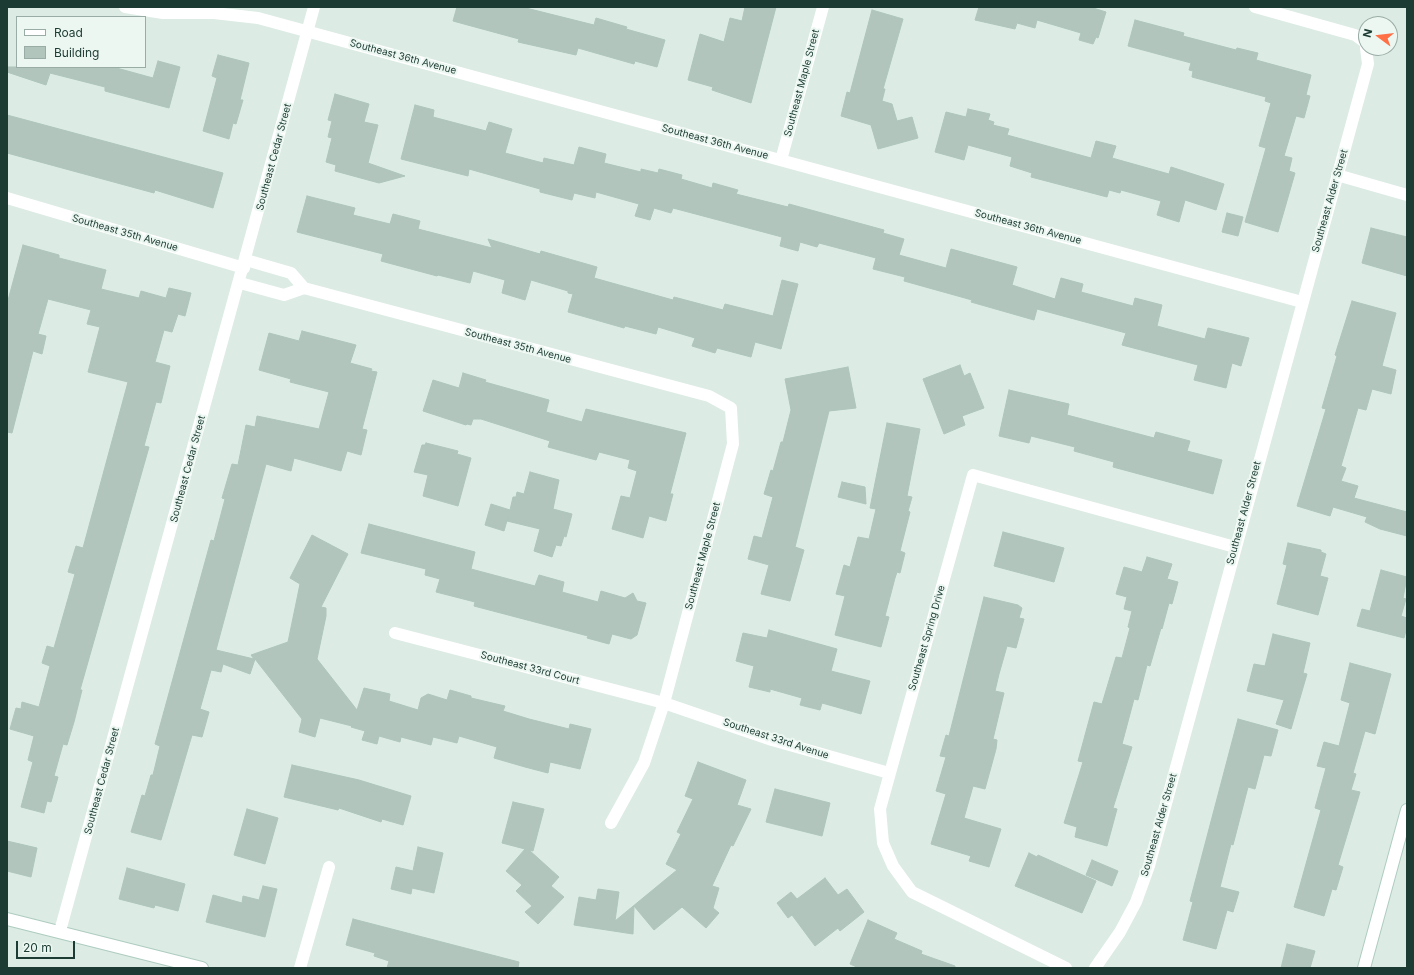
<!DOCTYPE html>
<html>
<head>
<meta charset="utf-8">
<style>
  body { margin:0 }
  #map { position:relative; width:1414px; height:975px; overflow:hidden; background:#dcebe4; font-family:Inter,sans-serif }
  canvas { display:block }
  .frame { position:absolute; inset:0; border:8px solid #1c3b32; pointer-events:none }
  .legend { position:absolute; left:16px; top:16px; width:130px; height:52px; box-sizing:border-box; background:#ecf7f2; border:1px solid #99aca5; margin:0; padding:5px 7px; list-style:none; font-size:12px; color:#1c3b32 }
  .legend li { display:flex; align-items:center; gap:8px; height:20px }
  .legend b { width:20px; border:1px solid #99aca5 }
  .north { position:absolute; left:1358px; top:16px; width:40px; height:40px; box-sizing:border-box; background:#ecf7f2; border:1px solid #99aca5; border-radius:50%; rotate:285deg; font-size:11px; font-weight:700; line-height:16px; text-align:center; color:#1c3b32 }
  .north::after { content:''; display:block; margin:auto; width:14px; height:18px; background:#ff7046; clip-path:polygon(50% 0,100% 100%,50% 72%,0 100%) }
  .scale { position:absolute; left:16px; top:941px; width:59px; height:18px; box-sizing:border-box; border:2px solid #1c3b32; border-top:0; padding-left:5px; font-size:12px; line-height:14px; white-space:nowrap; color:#1c3b32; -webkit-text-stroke:3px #ecf7f2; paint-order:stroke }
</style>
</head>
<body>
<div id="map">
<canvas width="1414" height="975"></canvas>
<div class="frame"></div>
<ul class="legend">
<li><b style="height:5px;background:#fff"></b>Road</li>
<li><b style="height:11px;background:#b1c5bd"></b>Building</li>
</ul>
<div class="north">N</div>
<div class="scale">20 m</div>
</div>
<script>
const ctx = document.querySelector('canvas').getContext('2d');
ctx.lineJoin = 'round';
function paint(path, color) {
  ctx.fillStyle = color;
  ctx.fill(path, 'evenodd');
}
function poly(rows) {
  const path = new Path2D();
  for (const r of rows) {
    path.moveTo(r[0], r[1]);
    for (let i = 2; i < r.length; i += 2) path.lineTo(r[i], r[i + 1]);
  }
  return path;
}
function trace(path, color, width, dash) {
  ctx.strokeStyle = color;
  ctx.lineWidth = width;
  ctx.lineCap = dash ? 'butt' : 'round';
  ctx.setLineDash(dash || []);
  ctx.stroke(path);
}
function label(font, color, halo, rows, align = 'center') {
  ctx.font = font + ' Inter,sans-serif';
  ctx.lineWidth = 4;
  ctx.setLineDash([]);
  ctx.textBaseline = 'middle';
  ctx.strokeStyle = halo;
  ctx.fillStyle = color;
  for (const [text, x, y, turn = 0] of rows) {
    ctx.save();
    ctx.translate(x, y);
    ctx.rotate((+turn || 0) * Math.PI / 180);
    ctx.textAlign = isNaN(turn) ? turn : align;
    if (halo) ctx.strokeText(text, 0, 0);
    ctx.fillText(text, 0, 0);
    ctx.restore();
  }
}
const building = poly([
  [457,7,522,7,594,25,596,18,627,27,626,29,665,40,657,67,635,61,634,64,578,48,576,55,518,42,519,39,453,21,457,7],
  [745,7,776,7,751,103,712,90,713,87,688,80,700,34,724,42,730,18,742,21,745,7],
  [979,7,1090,7,1106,12,1098,38,1096,37,1093,44,1079,40,1081,33,1037,20,1035,28,1017,23,1015,29,975,20,979,7],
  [872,10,903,19,883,89,885,89,882,101,892,104,897,121,912,117,918,138,878,149,871,125,841,116,847,92,850,93,872,10],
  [1135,20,1184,33,1183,36,1236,50,1237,48,1258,53,1256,60,1311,75,1306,95,1310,96,1304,118,1296,116,1284,156,1292,158,1289,171,1295,173,1278,232,1245,222,1266,148,1259,146,1271,103,1265,101,1266,97,1192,77,1193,71,1189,70,1191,63,1128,46,1135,20],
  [218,55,249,63,240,100,243,100,236,124,233,123,229,139,203,131,217,78,212,76,218,55],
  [158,61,180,67,169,108,105,91,105,87,50,73,46,85,7,72,7,67,113,67,153,78,158,61],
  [335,94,369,104,364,122,378,125,368,163,405,176,379,183,335,171,336,165,326,162,332,138,328,137,332,121,328,120,335,94],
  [415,105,434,110,433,117,486,131,489,122,512,129,505,153,543,163,544,158,574,165,579,147,606,154,604,163,641,172,641,169,658,173,659,169,682,175,681,179,712,188,713,183,738,190,736,194,788,207,789,204,884,230,883,233,904,239,899,255,946,268,951,249,1017,267,1012,285,1055,299,1061,278,1083,284,1081,292,1133,306,1135,298,1162,305,1157,326,1205,339,1208,328,1249,338,1241,366,1232,363,1226,388,1194,380,1198,365,1122,345,1126,333,1037,309,1034,320,971,302,972,300,904,281,905,277,873,269,876,258,819,243,817,247,800,242,798,251,780,246,782,237,673,208,671,213,654,208,650,220,635,216,639,204,596,192,595,198,574,193,572,200,540,192,540,189,469,169,468,176,401,159,415,105],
  [968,109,990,114,988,120,994,122,993,125,1009,129,1007,135,1091,158,1096,141,1116,146,1112,158,1169,174,1171,167,1224,184,1216,210,1185,200,1179,222,1157,215,1161,201,1121,190,1120,193,1109,190,1107,197,1031,177,1032,173,1010,166,1012,157,968,145,964,160,935,152,946,112,966,117,968,109],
  [7,115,223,173,213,208,155,190,154,193,7,153,7,115],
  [307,196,355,208,353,215,390,224,393,214,420,221,418,229,492,248,488,239,540,254,541,251,597,267,594,278,673,300,674,297,723,310,725,304,773,316,782,280,798,284,781,349,755,342,751,357,717,348,715,353,692,346,695,338,658,327,656,334,625,326,624,328,568,312,573,294,568,293,568,291,531,280,525,300,502,293,505,280,473,271,470,283,438,275,437,276,381,261,383,254,297,232,307,196],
  [1227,213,1243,217,1238,236,1222,232,1227,213],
  [1371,228,1407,237,1407,276,1362,263,1371,228],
  [23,245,59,255,59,258,106,270,101,289,139,298,141,291,166,298,169,288,191,293,185,316,178,314,172,332,164,330,155,362,170,366,161,403,156,402,144,446,149,447,80,690,82,690,74,722,67,745,63,744,54,776,58,777,51,802,47,801,44,813,21,807,33,762,28,760,34,736,10,729,16,708,21,709,22,702,39,707,50,666,42,663,47,646,54,648,75,574,68,572,76,546,83,548,128,382,88,372,100,327,87,324,91,310,48,299,38,334,46,336,42,354,33,351,12,433,7,432,7,304,23,245],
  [1352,301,1396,313,1382,366,1396,370,1391,394,1372,389,1366,410,1358,408,1341,466,1346,468,1341,481,1358,486,1354,498,1407,512,1407,536,1380,529,1365,522,1367,517,1333,507,1330,516,1297,506,1326,409,1322,408,1337,356,1335,355,1352,301],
  [302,331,356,345,350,363,372,369,371,371,377,372,362,429,367,430,361,455,347,451,341,471,294,458,291,471,266,464,216,650,254,659,251,655,288,642,300,584,290,578,312,535,348,554,321,607,326,608,326,616,317,659,357,710,364,688,390,694,389,701,418,710,421,698,428,694,447,700,450,690,471,696,471,698,505,706,503,711,529,719,569,729,570,724,591,729,580,769,550,762,548,773,525,767,494,758,497,747,459,736,457,743,433,737,431,745,401,737,400,742,379,736,377,744,362,740,365,731,351,727,352,726,320,718,315,737,299,732,302,719,255,659,250,674,223,664,221,672,211,670,200,709,209,712,202,737,192,735,161,840,131,832,142,795,145,796,151,775,153,775,160,746,155,744,211,540,214,541,225,499,222,498,232,464,238,465,246,425,255,427,257,416,319,429,329,392,290,382,291,379,259,370,269,333,299,341,302,331],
  [960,365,964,376,970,373,984,408,962,416,965,425,944,434,923,379,960,365],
  [848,367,856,408,829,411,795,547,804,550,790,601,761,594,769,565,748,559,754,536,762,538,773,497,764,494,771,470,773,471,781,442,783,442,791,410,785,379,848,367],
  [463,373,486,380,485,382,549,400,546,412,582,422,586,409,686,433,670,494,673,494,666,521,649,516,643,538,612,529,621,496,630,498,637,471,628,468,630,460,599,452,596,460,548,447,550,441,481,419,473,419,471,425,467,424,466,425,423,411,433,380,459,388,463,373],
  [1009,390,1069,404,1067,415,1154,438,1156,432,1190,441,1187,451,1222,460,1213,494,1113,467,1114,462,1074,451,1075,447,1031,436,1029,443,999,436,1009,390],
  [887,423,920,429,907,496,912,497,908,511,910,512,900,551,905,553,900,573,897,572,895,578,885,616,889,617,881,647,835,635,845,596,836,594,844,565,850,567,858,537,869,539,876,509,870,508,887,423],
  [426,443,458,451,457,454,471,458,458,506,423,496,428,475,414,472,422,445,425,445,426,443],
  [530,472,559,480,553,509,572,514,566,537,564,536,561,546,556,545,552,557,534,551,540,529,507,521,508,517,504,531,485,525,491,504,510,510,513,497,516,497,517,492,524,494,530,472],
  [842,482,865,487,866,504,838,497,842,482],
  [369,524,475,552,471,569,535,586,539,575,564,582,562,592,598,602,601,591,625,598,633,593,637,601,646,603,637,635,631,639,612,634,609,644,587,638,588,636,474,606,475,602,436,592,440,579,425,575,426,569,361,553,369,524],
  [1003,532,1064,548,1054,582,994,566,1003,532],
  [1288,543,1321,550,1321,552,1326,554,1320,576,1328,578,1318,615,1277,604,1287,565,1283,564,1288,543],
  [1147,557,1172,564,1167,579,1178,582,1172,604,1169,603,1162,629,1161,628,1150,666,1147,665,1138,700,1134,699,1122,744,1132,747,1113,808,1117,809,1107,846,1075,837,1077,827,1064,823,1083,762,1078,761,1094,702,1102,704,1116,657,1122,658,1130,628,1128,627,1132,611,1124,609,1127,597,1116,594,1124,567,1142,572,1147,557],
  [1381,570,1407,577,1403,598,1406,599,1401,616,1407,618,1407,627,1404,638,1357,626,1362,609,1370,611,1381,570],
  [984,597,1018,605,1022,608,1019,618,1024,619,1016,648,1007,646,999,674,995,691,1004,693,993,739,997,740,996,749,985,789,973,786,964,818,1001,829,989,867,969,861,971,856,931,844,946,794,936,791,946,757,940,756,946,735,949,736,984,597],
  [769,630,837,649,831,671,870,681,861,714,822,703,820,710,800,705,802,698,770,689,770,692,749,687,754,666,736,661,743,633,767,638,769,630],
  [1273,634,1310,643,1303,673,1307,674,1291,729,1276,724,1284,700,1247,691,1254,664,1265,666,1273,634],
  [1350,663,1391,674,1375,734,1365,731,1353,773,1356,774,1351,790,1360,792,1338,865,1343,867,1336,890,1332,889,1324,916,1294,907,1321,810,1315,808,1326,768,1317,766,1324,742,1339,746,1350,703,1341,700,1350,663],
  [1238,719,1278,730,1271,756,1264,755,1255,789,1248,787,1233,845,1231,844,1220,887,1239,892,1233,912,1227,910,1216,949,1183,940,1193,902,1190,901,1238,719],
  [698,762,746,780,737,805,751,809,733,846,731,845,712,886,719,888,713,908,719,913,706,928,682,907,654,930,634,906,633,934,574,925,579,897,596,900,598,889,619,892,615,921,677,870,666,864,681,834,677,832,693,799,685,796,698,762],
  [292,765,359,780,411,796,403,825,382,819,381,822,339,808,338,810,284,797,292,765],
  [775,789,830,803,822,836,766,822,775,789],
  [513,802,544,809,533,851,529,850,559,877,551,886,564,897,538,924,525,912,532,906,516,891,522,885,506,871,525,849,502,843,513,802],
  [247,809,278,818,265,864,234,855,247,809],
  [7,841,37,848,31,877,7,871,7,841],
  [418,847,443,853,434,893,412,888,411,894,391,889,396,867,413,871,418,847],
  [1029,853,1037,857,1038,855,1096,881,1082,913,1015,886,1029,853],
  [1092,860,1118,871,1112,886,1086,875,1092,860],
  [127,868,185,884,178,911,155,905,154,908,119,899,127,868],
  [825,878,838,895,847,889,864,912,840,931,838,928,815,946,792,915,788,918,777,903,791,892,797,899,825,878],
  [263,886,277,889,265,937,206,922,213,895,242,903,243,896,259,900,263,886],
  [353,919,519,962,518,968,387,968,389,961,374,956,375,953,346,945,353,919],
  [868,920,897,933,894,939,922,951,921,954,955,966,955,968,859,968,850,964,868,920],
  [1287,944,1315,951,1310,968,1281,968,1287,944]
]);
const street = poly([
  [125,7,163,13,214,13,258,18,1302,302],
  [1255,7,1355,35,1366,43,1366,47],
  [781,160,823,7],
  [1337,175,1407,195],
  [7,198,244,268],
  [246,260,291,273,304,288,709,396,731,408,733,444,664,703,644,763,611,823],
  [240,283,284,295,304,288],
  [395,633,664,703,772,740,889,773],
  [60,931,314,7],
  [300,968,329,867],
  [1066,968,912,892,893,866,883,843,880,809,973,475,1235,547],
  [1095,968,1120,932,1136,902,1149,866,1368,64,1366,48]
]);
const secondary = poly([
  [7,919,202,968],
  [1364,968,1407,810]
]);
const streetNames = [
  ["Southeast 36th Avenue",403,57,15],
  ["Southeast Maple Street",802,83,-75],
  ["Southeast 36th Avenue",715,142,15],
  ["Southeast Cedar Street",274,157,-75],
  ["Southeast Alder Street",1330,201,-74],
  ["Southeast 36th Avenue",1028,227,15],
  ["Southeast 35th Avenue",125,233,16],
  ["Southeast 35th Avenue",518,346,15],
  ["Southeast Cedar Street",188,469,-75],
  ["Southeast Alder Street",1244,513,-75],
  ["Southeast Maple Street",703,556,-75],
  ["Southeast Spring Drive",927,638,-74],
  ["Southeast 33rd Court",530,668,15],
  ["Southeast 33rd Avenue",776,739,18],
  ["Southeast Cedar Street",102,781,-75],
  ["Southeast Alder Street",1159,825,-74]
];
paint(building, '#b1c5bd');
trace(building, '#aec5bb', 1);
trace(secondary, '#aeccc0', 14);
trace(street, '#fff', 12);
trace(secondary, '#fff', 12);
label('10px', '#1c3b32', '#ecf7f2', streetNames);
</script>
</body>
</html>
